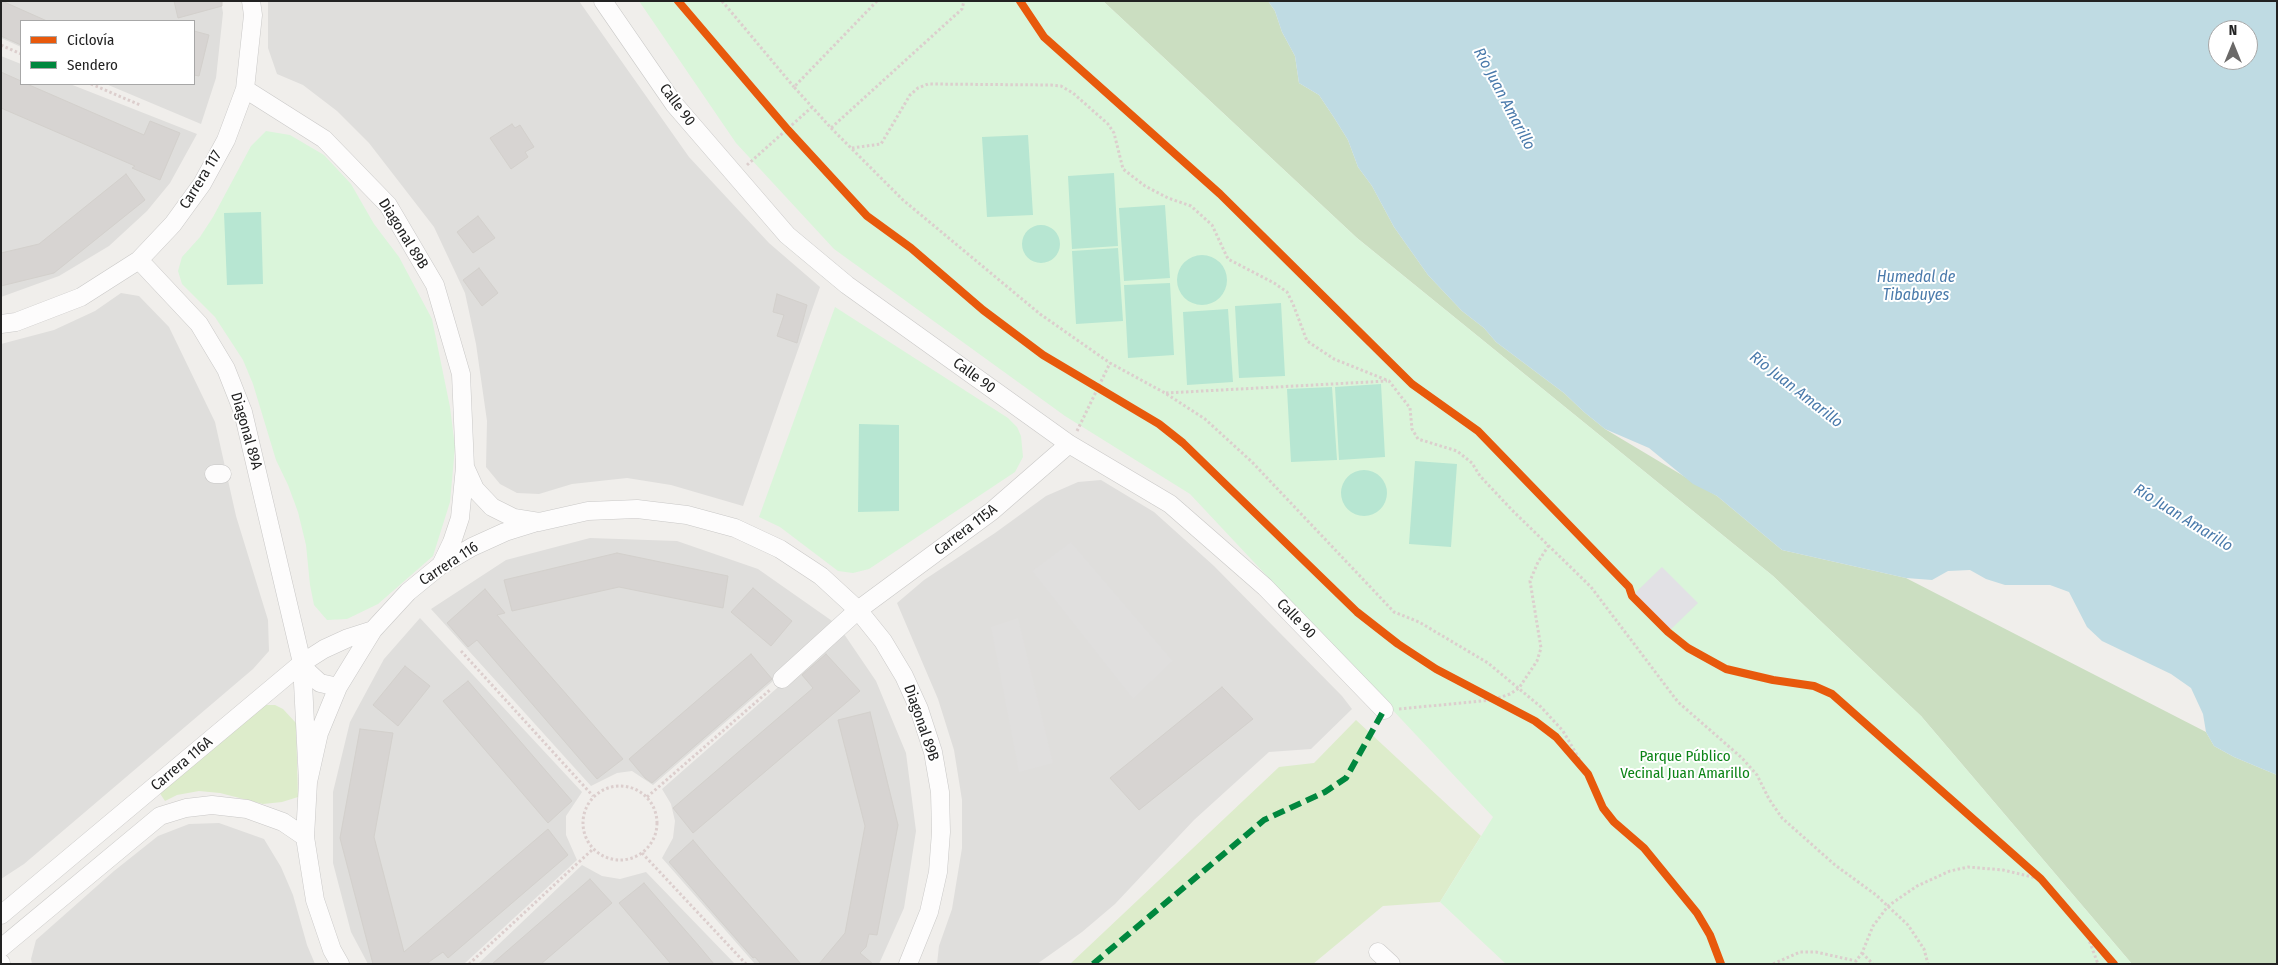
<!DOCTYPE html>
<html>
<head>
<meta charset="utf-8">
<style>
  body { margin:0 }
  #map { position:relative; width:2278px; height:965px; overflow:hidden; background:#f0eeeb; font-family:"Fira Sans Condensed",sans-serif }
  canvas { display:block }
  .frame { position:absolute; inset:0; border:2px solid #222; pointer-events:none }
  .legend { position:absolute; left:20px; top:20px; width:175px; height:65px; box-sizing:border-box; background:#fff; border:1px solid #a7a7a7; margin:0; padding:6px 9px; list-style:none; font-size:15px; color:#222 }
  .legend li { display:flex; align-items:center; gap:10px; height:25px }
  .legend b { width:25px; border:1px solid #a7a7a7 }
  .north { position:absolute; left:2208px; top:20px; width:50px; height:50px; box-sizing:border-box; background:#fff; border:1px solid #a7a7a7; border-radius:50%; rotate:0deg; font-size:14px; font-weight:700; line-height:20px; text-align:center; color:#222 }
  .north::after { content:''; display:block; margin:auto; width:18px; height:22px; background:#6a6968; clip-path:polygon(50% 0,100% 100%,50% 72%,0 100%) }
</style>
</head>
<body>
<div id="map">
<canvas width="2278" height="965"></canvas>
<div class="frame"></div>
<ul class="legend">
<li><b style="height:6px;background:#e8590c"></b>Ciclovía</li>
<li><b style="height:6px;background:#00873e"></b>Sendero</li>
</ul>
<div class="north">N</div>
</div>
<script>
const ctx = document.querySelector('canvas').getContext('2d');
ctx.lineJoin = 'round';
function paint(path, color) {
  ctx.fillStyle = color;
  ctx.fill(path, 'evenodd');
}
function poly(rows) {
  const path = new Path2D();
  for (const r of rows) {
    if (r.length === 3) {
      path.moveTo(r[0] + r[2], r[1]);
      path.arc(r[0], r[1], r[2], 0, 2 * Math.PI);
      continue;
    }
    path.moveTo(r[0], r[1]);
    for (let i = 2; i < r.length; i += 2) path.lineTo(r[i], r[i + 1]);
  }
  return path;
}
function trace(path, color, width, dash) {
  ctx.strokeStyle = color;
  ctx.lineWidth = width;
  ctx.lineCap = dash ? 'butt' : 'round';
  ctx.setLineDash(dash || []);
  ctx.stroke(path);
}
function label(font, color, halo, rows, align = 'center') {
  ctx.font = font + ' "Fira Sans Condensed",sans-serif';
  ctx.lineWidth = 4;
  ctx.setLineDash([]);
  ctx.textBaseline = 'middle';
  ctx.strokeStyle = halo;
  ctx.fillStyle = color;
  for (const [text, x, y, turn = 0] of rows) {
    ctx.save();
    ctx.translate(x, y);
    ctx.rotate((+turn || 0) * Math.PI / 180);
    ctx.textAlign = isNaN(turn) ? turn : align;
    if (halo) ctx.strokeText(text, 0, 0);
    ctx.fillText(text, 0, 0);
    ctx.restore();
  }
}
const residential = poly([
  [1,1,221,1,223,13,216,78,201,124,106,84,194,84,194,21,21,21,21,47,1,38],
  [268,1,579,1,689,157,769,243,820,287,743,506,671,485,627,478,572,484,539,494,517,493,500,484,486,467,487,421,476,344,465,293,434,227,369,143,337,111,303,85,277,74,268,48],
  [1,56,21,64,21,84,70,84,197,134,170,183,147,211,109,246,59,276,1,297],
  [121,293,139,296,169,327,215,422,236,516,268,620,269,651,253,669,24,864,1,879,1,344,54,330,95,311],
  [1101,480,1154,512,1214,566,1342,696,1352,709,1311,749,1269,752,1194,820,1115,904,1082,932,1037,964,937,964,939,946,952,909,962,848,962,800,954,750,938,699,897,603,924,580,995,533,1046,496,1078,482],
  [590,538,677,541,758,569,835,623,780,675,653,785,632,771,617,773,591,786,431,609,506,560],
  [420,618,582,792,566,816,566,835,577,860,464,964,368,964,351,932,333,863,333,792,350,722,384,659],
  [842,631,876,681,906,753,916,831,904,908,879,964,755,964,662,858,673,838,675,821,671,804,662,789],
  [219,823,264,839,281,867,293,895,307,945,315,964,32,964,31,959,36,940,114,871,158,836,189,824],
  [582,865,602,876,620,879,646,872,735,964,478,964]
]);
const grass = poly([
  [266,705,275,705,283,709,296,723,298,797,282,802,263,804,220,793,199,791,177,795,165,801,159,792,257,710],
  [1356,720,1481,836,1440,902,1383,906,1313,964,1070,964,1279,767,1314,763]
]);
const forest = poly([
  [1103,1,1268,1,1275,11,1282,32,1295,56,1299,83,1319,95,1333,116,1348,140,1358,167,1372,186,1394,227,1428,275,1462,311,1484,328,1496,342,1564,393,1584,412,1605,429,1717,496,1782,550,1906,578,2206,732,2214,746,2234,757,2277,775,2277,964,2132,964,1921,716,1773,576,1357,238]
]);
const park = poly([
  [639,1,1103,1,1357,238,1773,576,1921,716,2132,964,1506,964,1440,902,1493,817,1190,494,1065,416,834,249,736,143],
  [266,131,290,135,324,155,351,184,374,224,399,257,432,319,450,407,455,447,450,502,433,556,378,604,347,619,327,620,314,605,310,585,306,545,298,512,288,485,276,460,253,384,243,360,215,317,182,284,178,271,182,257,200,237,213,217,251,146],
  [835,307,1008,418,1017,427,1021,436,1023,457,1015,472,869,569,853,573,838,571,780,527,759,517]
]);
const pitch = poly([
  [1028,135,1033,215,987,217,982,137],
  [1114,173,1118,246,1072,249,1068,176],
  [1165,205,1170,278,1124,281,1119,208],
  [261,212,263,284,227,285,224,213],
  [1041,244,19],
  [1118,248,1123,321,1076,324,1072,251],
  [1202,280,25],
  [1170,283,1174,355,1128,358,1124,285],
  [1281,303,1285,376,1239,378,1235,306],
  [1228,309,1233,382,1187,385,1183,312],
  [1381,384,1385,457,1339,460,1335,387],
  [1332,387,1337,460,1291,462,1287,389],
  [859,424,899,425,899,511,858,512],
  [1415,461,1457,464,1451,547,1409,544],
  [1364,493,23]
]);
const parking = poly([
  [1071,542,1173,661,1133,699,1032,571],
  [1018,618,1053,763,1019,772,991,627]
]);
const plaza = poly([
  [1662,567,1698,603,1668,632,1632,596]
]);
const water = poly([
  [1268,1,2277,1,2277,775,2234,757,2214,746,2206,732,2203,714,2191,688,2171,674,2102,641,2087,627,2069,592,2050,585,2005,585,1986,579,1970,570,1948,571,1932,580,1906,578,1782,550,1717,496,1693,484,1649,448,1605,429,1584,412,1564,393,1496,342,1484,328,1462,311,1428,275,1394,227,1372,186,1358,167,1348,140,1333,116,1319,95,1299,83,1295,56,1282,32,1275,11],
  [2218,30,2248,30,2248,60,2218,60]
]);
const building = poly([
  [1,1,2,1,47,21,21,21,21,45,1,36,1,1],
  [174,1,222,1,222,6,178,18,174,1],
  [194,31,209,35,199,76,194,75,194,31],
  [1,72,21,81,21,84,27,84,144,135,150,121,180,133,160,180,132,168,135,166,1,108,1,72],
  [512,124,515,128,520,125,534,147,525,152,528,157,511,169,490,138,512,124],
  [126,174,145,200,54,273,1,286,1,253,39,244,126,174],
  [478,216,495,238,473,253,457,232,478,216],
  [479,268,498,293,482,306,463,280,479,268],
  [777,294,807,305,797,343,777,336,784,315,773,312,777,294],
  [617,553,728,576,723,608,619,587,512,611,504,580,617,553],
  [753,588,792,621,771,646,731,612,753,588],
  [485,589,505,613,497,615,623,759,597,779,477,640,468,647,447,623,485,589],
  [751,654,772,679,652,783,645,778,629,759,751,654],
  [826,654,860,691,693,833,673,808,813,688,802,675,826,654],
  [405,666,430,686,398,726,373,705,405,666],
  [468,681,572,801,548,823,443,701,468,681],
  [1222,687,1253,719,1139,810,1110,778,1222,687],
  [870,712,898,825,877,935,869,934,866,947,860,953,873,964,819,964,845,933,865,826,838,720,870,712],
  [360,729,393,733,374,837,404,952,548,829,568,855,448,958,443,952,426,964,373,964,340,838,360,729],
  [693,840,709,859,801,964,761,964,755,957,753,958,716,916,669,862,693,840],
  [590,879,612,903,541,964,492,964,590,879],
  [644,883,699,946,714,964,671,964,619,903,644,883]
]);
const path = poly([
  [722,1,794,87],
  [877,1,794,87,831,128,962,9,964,1],
  [1,45,21,54],
  [91,84,140,105],
  [831,128,903,200,1040,314,1110,363,1165,393,1205,419,1252,462,1394,612,1419,622,1488,663,1541,707,1563,731,1588,774],
  [852,148,881,144,910,95,918,88,928,84,1051,85,1061,86,1073,93,1108,124,1114,133,1123,169,1145,186,1168,198,1191,206,1212,225,1228,259,1274,283,1287,292,1293,304,1307,341,1334,359,1389,381,1410,408,1412,429,1418,439,1457,451,1472,463,1480,476,1512,510,1591,587,1678,702,1742,758,1757,775,1769,799,1782,818,1835,865,1876,895,1908,925,1924,949,1928,964],
  [747,165,812,107],
  [1166,393,1387,381],
  [1077,431,1110,363],
  [461,651,593,796],
  [1399,709,1492,700,1510,694,1519,688,1537,661,1541,648,1530,581,1538,562,1549,545],
  [620,823,37],
  [647,797,771,689],
  [642,853,746,964],
  [2086,932,2098,964],
  [1862,953,1873,964],
  [469,964,593,849],
  [1773,964,1800,952,1816,952,1856,961,1862,953,1873,926,1888,906,1917,886,1950,871,1968,867,2003,870,2041,879]
]);
const minor = poly([
  [603,1,674,104,787,235,847,285,1069,444,1170,504,1265,587,1384,710],
  [245,89,324,139,388,205,435,285,461,374,465,467,460,518,452,542,441,565],
  [139,260,199,324,226,369,243,412,302,663,308,782],
  [1,324,16,322,81,297,139,260,173,224,202,184,226,140,245,89,253,15,251,1],
  [465,467,475,489,492,507,514,518,539,522,588,511,637,509,687,515,735,528,780,549,821,576,858,610,883,641,904,676,919,709,933,752,940,792,941,832,938,872,929,912,908,964],
  [214,474,222,474],
  [302,663,307,671,320,683,338,687],
  [782,679,858,610,992,511,1069,444],
  [1,915,302,663,324,649,348,638,373,630],
  [1,948,160,816,186,808,212,805,247,809,283,822,305,837],
  [1378,952,1391,964],
  [1,963,1,964],
  [340,964,332,950,315,900,305,837,308,782,319,733,338,687,373,630,408,592,441,565,472,547,505,532,534,523]
]);
const quiet = poly([
  [1093,964,1264,820,1325,792,1346,778,1384,710]
]);
const cycleway = poly([
  [678,1,788,130,867,216,911,248,983,310,1043,355,1159,424,1183,443,1357,612,1398,644,1436,669,1535,721,1556,737,1588,774,1603,808,1614,822,1644,848,1697,913,1710,935,1721,964],
  [1020,1,1044,37,1220,194,1412,384,1478,431,1629,587,1632,596,1668,632,1688,648,1726,669,1773,680,1814,686,1832,694,2041,879,2114,964]
]);
const streetNames = [
  ["Calle 90",677,105,53],
  ["Carrera 117",201,180,-58],
  ["Diagonal 89B",403,234,58],
  ["Calle 90",974,376,36],
  ["Diagonal 89A",246,431,74],
  ["Carrera 115A",966,530,-37],
  ["Carrera 116",449,564,-33],
  ["Calle 90",1296,619,46],
  ["Diagonal 89B",921,723,71],
  ["Carrera 116A",182,764,-40]
];
const parkNames = [
  ["Parque Público",1685,757],
  ["Vecinal Juan Amarillo",1685,774]
];
const waterNames = [
  ["Río Juan Amarillo",1504,99,62],
  ["Humedal de",1916,278],
  ["Tibabuyes",1916,296],
  ["Río Juan Amarillo",1796,390,38],
  ["Río Juan Amarillo",2183,518,32]
];
paint(residential, '#dfdedc');
paint(grass, '#ddeccb');
paint(forest, '#cbdec1');
paint(park, '#daf5da');
paint(pitch, '#b7e6d2');
paint(parking, '#e0dfde');
paint(plaza, '#e2e1e5');
paint(water, '#bfdbe3');
paint(building, '#d7d4d2');
trace(building, '#d3d0cc', 1);
trace(minor, '#c9c8c7', 19);
trace(path, '#dccecd', 3, [2.5, 2.5]);
trace(minor, '#fdfcfc', 18);
trace(quiet, '#00873e', 6, [12, 6]);
trace(cycleway, '#e8590c', 8);
label('15px', '#222', '#fff', streetNames);
label('15px', '#0c8416', '#fff', parkNames);
label('italic 16px', '#4a7aab', '#fff', waterNames);
</script>
</body>
</html>
